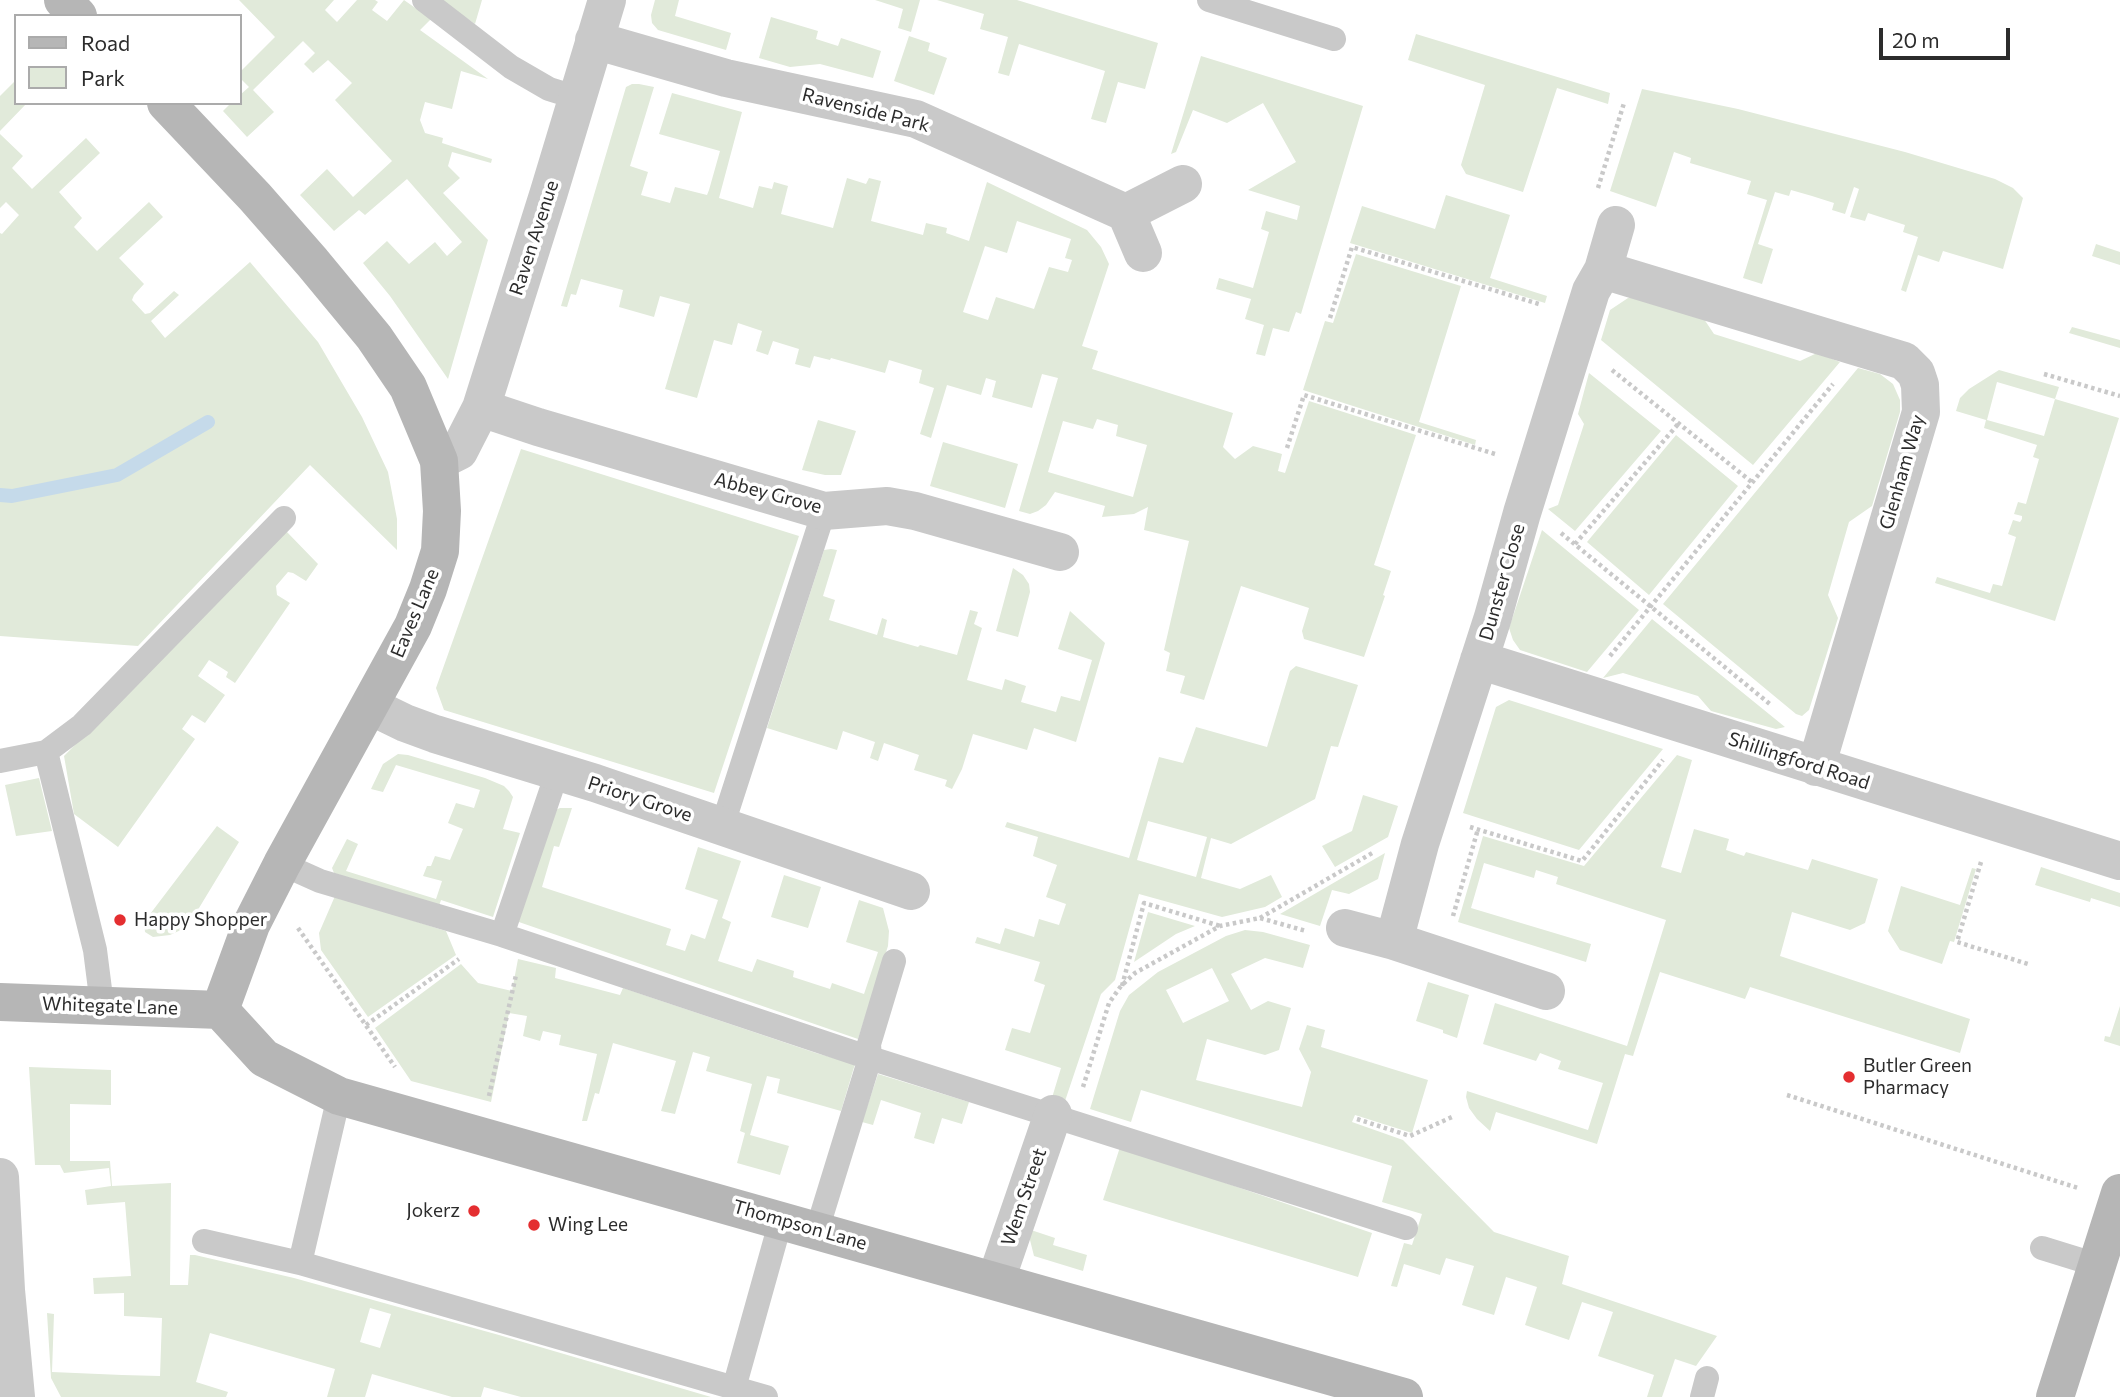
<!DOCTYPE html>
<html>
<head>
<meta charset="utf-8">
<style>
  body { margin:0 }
  #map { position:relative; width:2120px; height:1397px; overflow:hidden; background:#fff; font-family:Commissioner,sans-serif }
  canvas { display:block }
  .legend { position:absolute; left:14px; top:14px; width:228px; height:91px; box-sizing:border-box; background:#fff; border:2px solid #ababab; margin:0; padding:9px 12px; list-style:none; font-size:21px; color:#2c2c2c }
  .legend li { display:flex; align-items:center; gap:14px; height:35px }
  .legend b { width:35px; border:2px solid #ababab }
  .scale { position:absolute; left:1879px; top:28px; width:131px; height:32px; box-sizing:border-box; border:4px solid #2c2c2c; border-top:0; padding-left:9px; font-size:21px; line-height:24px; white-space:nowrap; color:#2c2c2c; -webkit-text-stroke:5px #fff; paint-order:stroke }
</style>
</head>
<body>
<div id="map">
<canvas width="2120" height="1397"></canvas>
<ul class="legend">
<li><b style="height:9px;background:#b6b6b6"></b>Road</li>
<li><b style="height:19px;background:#e1eada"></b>Park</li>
</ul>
<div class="scale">20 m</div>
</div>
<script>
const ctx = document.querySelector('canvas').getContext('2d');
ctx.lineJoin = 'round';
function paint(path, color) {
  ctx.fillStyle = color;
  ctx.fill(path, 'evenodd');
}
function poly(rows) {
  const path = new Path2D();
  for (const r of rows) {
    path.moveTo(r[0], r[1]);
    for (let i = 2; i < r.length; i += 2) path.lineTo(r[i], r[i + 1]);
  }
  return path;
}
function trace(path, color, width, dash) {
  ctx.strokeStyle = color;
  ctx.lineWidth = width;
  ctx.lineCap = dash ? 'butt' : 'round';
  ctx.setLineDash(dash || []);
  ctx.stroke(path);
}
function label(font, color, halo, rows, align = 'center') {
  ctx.font = font + ' Commissioner,sans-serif';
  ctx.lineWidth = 7;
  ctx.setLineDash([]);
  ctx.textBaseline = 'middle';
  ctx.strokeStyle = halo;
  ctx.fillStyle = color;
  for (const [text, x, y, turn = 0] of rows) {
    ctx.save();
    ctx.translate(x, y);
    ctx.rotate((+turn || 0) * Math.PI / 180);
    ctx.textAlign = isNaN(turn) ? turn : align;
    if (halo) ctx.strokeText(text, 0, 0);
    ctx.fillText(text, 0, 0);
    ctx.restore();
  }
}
const green = poly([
  [239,0,334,0,325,10,337,22,357,0,375,0,378,2,372,10,387,21,404,0,431,19,420,30,488,79,461,71,452,109,425,102,420,120,425,133,443,138,442,143,492,159,491,163,452,152,448,166,460,178,443,193,488,240,448,379,390,296,363,263,387,241,409,264,435,242,447,256,462,242,407,179,365,215,359,210,334,231,300,195,327,169,353,197,392,161,335,100,352,83,328,60,313,73,304,64,315,53,303,41,253,90,274,112,247,137,223,111,231,103,240,103,240,95,249,87,240,78,240,72,275,37],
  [440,0,482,0,475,24],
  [655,0,679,0,675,16,731,33,726,50,658,30,652,23,651,15],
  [875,0,920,0,911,32,898,28,903,9],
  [937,0,1017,0,1158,43,1145,89,1118,82,1106,123,1091,119,1105,71,1019,44,1009,76,998,73,1008,37,980,29,984,14],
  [771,17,818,31,816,39,838,46,841,38,881,51,873,78,820,64,790,67,759,58],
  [1416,34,1610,93,1608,104,1557,88,1523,192,1466,174,1461,165,1485,85,1408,60],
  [909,36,930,43,928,51,947,58,934,95,894,81],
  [1201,56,1363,106,1301,314,1296,312,1289,332,1273,328,1265,356,1256,354,1264,325,1245,319,1251,299,1216,289,1219,278,1253,288,1269,232,1261,229,1266,211,1297,220,1300,206,1248,190,1296,162,1263,103,1227,123,1193,110,1176,152,1171,154],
  [16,80,16,103,27,103,0,131,0,96],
  [632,84,639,84,654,87,630,166,648,172,641,195,670,203,675,187,707,195,709,190,720,151,659,134,672,93,742,112,719,198,753,208,759,186,772,189,774,182,788,186,781,214,833,228,847,178,866,184,869,178,881,181,871,221,923,235,926,223,947,228,946,233,969,241,987,182,1087,230,1101,247,1109,264,1082,346,1098,351,1092,369,1233,413,1223,447,1235,459,1253,446,1282,454,1278,471,1285,473,1309,401,1416,435,1374,565,1391,571,1383,595,1385,596,1364,657,1304,639,1302,631,1309,608,1241,586,1204,700,1180,693,1185,676,1166,671,1170,653,1164,650,1189,541,1144,530,1148,507,1134,514,1102,517,1105,506,1055,492,1046,505,1038,511,1030,514,1019,511,1058,378,1042,374,1032,408,992,397,996,381,986,378,981,395,947,385,931,438,920,434,934,388,919,383,922,370,889,360,885,373,831,358,830,360,814,356,810,368,795,364,799,349,773,341,768,355,756,351,762,331,738,323,732,345,714,340,697,398,665,389,690,304,660,296,654,317,619,307,623,290,581,279,576,295,571,294,567,307,561,306,626,87],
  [1017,221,1071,239,1065,258,1072,260,1068,272,1049,267,1034,309,996,297,988,320,963,312,985,246,1007,253],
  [1097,419,1118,425,1116,436,1147,445,1133,497,1048,472,1063,421,1093,429],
  [1642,89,1738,109,1905,152,1995,179,2013,188,2023,198,2003,269,1943,251,1939,262,1918,255,1906,292,1901,290,1918,237,1903,232,1905,225,1868,213,1865,221,1850,217,1859,189,1854,187,1845,214,1832,210,1834,203,1812,196,1791,190,1789,196,1775,192,1758,244,1773,249,1762,284,1743,278,1767,200,1747,194,1751,181,1690,163,1691,158,1674,152,1656,207,1610,191],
  [0,134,23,156,12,168,32,189,86,138,100,153,59,192,82,218,74,227,97,251,149,202,163,217,119,258,144,284,134,295,132,300,145,314,150,313,174,291,179,295,151,321,165,338,250,262,318,342,362,417,388,472,397,519,397,550,310,465,138,646,0,636,0,233,2,234,19,215,6,202,0,208],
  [1446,195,1510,215,1490,278,1547,296,1545,303,1350,243,1362,206,1435,229],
  [2096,244,2120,252,2120,265,2092,256],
  [1356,254,1461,286,1419,422,1476,440,1475,445,1303,390,1325,321,1333,323],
  [1628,298,1640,298,1704,319,1714,334,1800,361,1817,353,1840,362,1753,465,1601,340,1610,310],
  [2072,327,2120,340,2120,348,2069,333],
  [1858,368,1880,374,1893,384,1900,400,1900,412,1872,506,1849,522,1828,595,1838,618,1809,710,1802,716,1796,714,1663,604],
  [1999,370,2059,387,2055,399,2119,418,2055,621,1935,583,1937,577,1990,593,1993,584,2002,586,2016,537,2008,534,2013,520,2020,522,2022,519,2022,516,2014,514,2018,502,2026,504,2039,459,2033,457,2037,445,1984,428,1986,420,1956,411,1960,398,1969,389],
  [1997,382,2055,399,2044,436,1987,420],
  [1589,373,1661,431,1575,531,1548,509,1558,505,1584,424,1578,414],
  [818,420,856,431,841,475,825,475,802,470],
  [1676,435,1738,486,1649,595,1587,542],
  [943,442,1018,464,1005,508,930,486],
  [521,449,799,536,714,793,444,710,436,688],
  [1542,530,1639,610,1587,672,1520,650,1513,640,1509,628],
  [286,531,318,564,306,581,293,573,288,572,276,586,277,595,290,603,235,683,226,677,228,672,209,660,198,676,225,695,205,723,192,715,182,729,195,739,118,847,74,814,64,756],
  [831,549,837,550,823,596,835,600,829,620,877,635,882,618,887,620,883,637,918,647,920,645,957,655,970,610,978,612,974,624,982,628,967,680,1002,690,1005,679,1026,686,1021,702,1056,712,1061,696,1080,701,1092,660,1058,649,1070,611,1105,643,1076,742,1034,728,1027,750,973,734,962,769,952,789,945,786,947,780,914,770,919,755,884,743,878,761,870,758,875,742,843,731,837,750,767,728,824,550],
  [1013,568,1023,575,1029,584,1030,592,1018,637,996,631],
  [1652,619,1785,727,1776,729,1711,711,1698,696,1623,673,1603,678],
  [1296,666,1358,685,1338,747,1331,746,1315,799,1231,844,1211,838,1201,878,1240,889,1271,875,1282,897,1265,907,1222,917,1139,894,1115,980,1101,994,1064,1104,1051,1101,1061,1068,1005,1050,1012,1028,1030,1033,1045,985,1034,981,1040,962,975,943,977,937,1000,944,1005,928,1034,937,1039,919,1059,925,1066,904,1046,897,1057,865,1033,856,1038,837,1005,827,1007,822,1129,858,1159,757,1183,763,1196,727,1267,747,1290,671],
  [1148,821,1207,837,1196,877,1137,860],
  [1509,700,1663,749,1579,850,1463,813,1496,707],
  [398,754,408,755,485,778,504,786,509,791,513,797,503,829,520,833,493,917,441,900,439,906,334,873,332,868,347,839,358,844,346,871,436,899,442,881,423,876,427,866,431,866,435,856,450,860,463,829,448,823,456,803,474,808,480,790,396,765,383,792,371,789,383,764],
  [1677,755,1692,760,1661,867,1681,873,1694,829,1729,839,1726,850,1744,856,1746,852,1808,870,1812,859,1878,879,1865,923,1850,930,1792,912,1780,956,1970,1019,1960,1053,1750,987,1745,999,1660,972,1633,1056,1625,1054,1597,1144,1496,1112,1490,1131,1477,1119,1469,1108,1466,1097,1467,1091,1588,1130,1603,1083,1558,1069,1561,1061,1540,1053,1536,1061,1483,1044,1495,1003,1627,1046,1666,920,1556,884,1558,877,1536,870,1534,878,1484,863,1471,908,1591,944,1586,962,1458,922,1483,836,1584,866],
  [39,778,52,831,16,836,5,785],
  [1363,795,1398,806,1388,837,1335,867,1322,846,1352,831],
  [560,808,572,808,559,847,554,846,542,887,671,929,666,945,685,951,691,934,705,939,718,900,685,889,698,847,741,861,722,918,731,922,718,961,752,972,757,959,794,971,793,977,830,989,832,983,864,994,878,952,846,942,859,900,883,908,889,931,888,946,858,1039,516,921,551,812],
  [217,826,239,842,199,908,183,929,170,935,153,937,145,932,144,922],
  [1385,853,1378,879,1349,894,1332,890,1320,926,1280,914],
  [2041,867,2120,893,2120,907,2091,898,2090,902,2035,885],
  [1972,868,1976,869,1954,942,1950,941,1942,964,1900,950,1888,931,1901,886,1960,905],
  [784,875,821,887,808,928,771,917],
  [335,896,446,931,456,955,368,1017,321,950,319,933],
  [1148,912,1195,926,1176,934,1134,962],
  [1245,930,1263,932,1310,945,1303,968,1265,958,1231,974,1251,1010,1268,1001,1291,1008,1279,1050,1265,1055,1207,1039,1196,1080,1302,1107,1311,1072,1299,1049,1307,1025,1325,1030,1321,1047,1428,1080,1412,1133,1355,1115,1352,1122,1403,1140,1494,1232,1569,1256,1562,1284,1717,1336,1696,1366,1675,1359,1662,1397,1647,1397,1654,1375,1598,1356,1613,1312,1582,1302,1569,1340,1525,1325,1537,1287,1506,1277,1494,1315,1462,1305,1474,1266,1446,1258,1440,1275,1404,1264,1397,1287,1391,1286,1404,1243,1412,1245,1422,1214,1382,1202,1392,1166,1141,1090,1131,1122,1090,1109,1120,1011,1129,995,1158,972,1226,936],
  [1212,968,1229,1001,1183,1023,1166,990],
  [518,959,556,968,555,978,620,995,623,988,816,1053,855,1064,841,1111,777,1093,780,1079,767,1076,750,1135,789,1146,780,1175,737,1163,745,1133,740,1131,752,1084,706,1071,710,1057,693,1052,675,1114,661,1111,676,1061,613,1043,599,1094,595,1093,587,1121,582,1121,597,1054,559,1045,561,1035,543,1031,540,1041,523,1036,527,1016,509,1013,491,1102,411,1081,375,1028,461,964,478,983,512,991],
  [1428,982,1469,995,1457,1038,1443,1033,1443,1030,1416,1021],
  [2120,1006,2120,1046,2104,1041,2105,1036,2110,1037],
  [29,1067,111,1070,111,1105,70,1104,70,1161,110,1161,112,1186,171,1183,170,1285,188,1285,190,1255,195,1255,294,1278,499,1335,711,1397,521,1397,484,1387,481,1397,452,1397,372,1374,365,1397,327,1397,335,1369,210,1333,196,1382,228,1392,226,1397,61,1397,51,1378,47,1313,54,1314,52,1372,122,1375,160,1376,162,1318,124,1316,124,1293,94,1294,93,1278,131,1276,125,1202,87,1205,85,1190,111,1186,109,1168,64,1173,60,1165,35,1165],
  [370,1308,391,1314,380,1348,360,1342],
  [878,1074,969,1102,962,1124,942,1118,934,1144,914,1138,921,1113,881,1100,873,1125,862,1122],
  [1120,1147,1372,1233,1358,1277,1103,1200],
  [1031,1230,1055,1238,1053,1245,1087,1255,1083,1271,1034,1256,1029,1236]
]);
const stream = poly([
  [0,495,12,496,117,475,208,422]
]);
const path = poly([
  [1598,188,1624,103],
  [1330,318,1352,247,1542,305],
  [1612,370,1753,483],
  [2044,374,2120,396],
  [1287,448,1304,395,1495,454],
  [1561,533,1771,705],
  [1575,544,1679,423],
  [1610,656,1833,384],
  [1470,827,1582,861,1663,760],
  [1981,862,1957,942,2028,964],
  [1453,916,1478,829],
  [1260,918,1374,852],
  [298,928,395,1067],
  [1122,986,1144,903,1220,926],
  [366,1025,459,959],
  [1083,1087,1109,1003,1121,986,1135,973,1220,926,1260,918,1306,931],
  [1787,1095,2078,1188],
  [489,1096,516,975],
  [1357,1119,1410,1136,1452,1117]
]);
const lane = poly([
  [424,0,511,67,549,89,578,98],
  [1209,0,1334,39],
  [46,752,95,950,102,1005],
  [0,761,46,752,82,725,284,518],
  [722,827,824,511],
  [282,864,320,881,502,935,870,1058,1406,1228],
  [502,935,557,773],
  [817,1230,870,1058,869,1044,894,961],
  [204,1241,300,1263,766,1397],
  [2042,1248,2097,1265],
  [300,1263,339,1096],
  [734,1388,781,1220],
  [1702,1397,1707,1378]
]);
const street = poly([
  [594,40,726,78,916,119,1126,213,1143,253],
  [1126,213,1183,184],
  [1603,270,1904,361,1916,373,1920,385,1921,412,1816,767],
  [481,408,538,427,824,511,887,506,915,511,1060,552],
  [439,461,459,451,481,408,549,192,607,0],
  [1479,660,2120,861],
  [370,706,405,723,435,734,595,783,911,891],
  [1345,928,1394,941,1546,991],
  [1394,941,1420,844,1493,617,1522,513,1591,291,1603,270,1616,225],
  [0,1177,6,1290,16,1397],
  [996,1280,1053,1114]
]);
const secondary = poly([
  [63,0,78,16],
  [166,103,255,197,312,262,374,337,408,387,439,461,442,511,440,551,428,589,413,626,282,864,251,925,220,1010],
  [0,1002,220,1010],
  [220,1010,264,1058,339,1096,1404,1397],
  [2055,1397,2120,1193]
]);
const markers = [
  [120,920,7,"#e42e30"],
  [1849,1077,7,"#e42e30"],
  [474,1211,7,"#e42e30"],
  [534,1225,7,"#e42e30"]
];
const streetNames = [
  ["Ravenside Park",866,110,14],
  ["Raven Avenue",534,238,-72],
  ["Glenham Way",1902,472,-74],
  ["Abbey Grove",768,493,15],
  ["Dunster Close",1502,582,-74],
  ["Eaves Lane",415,613,-67],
  ["Shillingford Road",1799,761,18],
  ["Priory Grove",640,799,18],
  ["Whitegate Lane",110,1006,2],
  ["Wem Street",1024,1197,-71],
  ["Thompson Lane",800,1225,16]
];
const poiNames = [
  ["Happy Shopper",134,920],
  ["Butler Green",1863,1066],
  ["Pharmacy",1863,1088],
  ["Jokerz",460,1211,"right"],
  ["Wing Lee",548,1225]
];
paint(green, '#e1eada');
trace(stream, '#c5daea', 14);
trace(path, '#c9c9c9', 4.5, [3.5, 3.5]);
trace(lane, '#c9c9c9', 24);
trace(street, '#c9c9c9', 38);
trace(secondary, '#b6b6b6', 38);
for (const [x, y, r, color] of markers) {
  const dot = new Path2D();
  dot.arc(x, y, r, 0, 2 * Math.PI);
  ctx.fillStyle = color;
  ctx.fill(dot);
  trace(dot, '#fff', 2.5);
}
label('19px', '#2c2c2c', '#fff', streetNames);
label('19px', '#2c2c2c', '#fff', poiNames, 'left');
</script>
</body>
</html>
